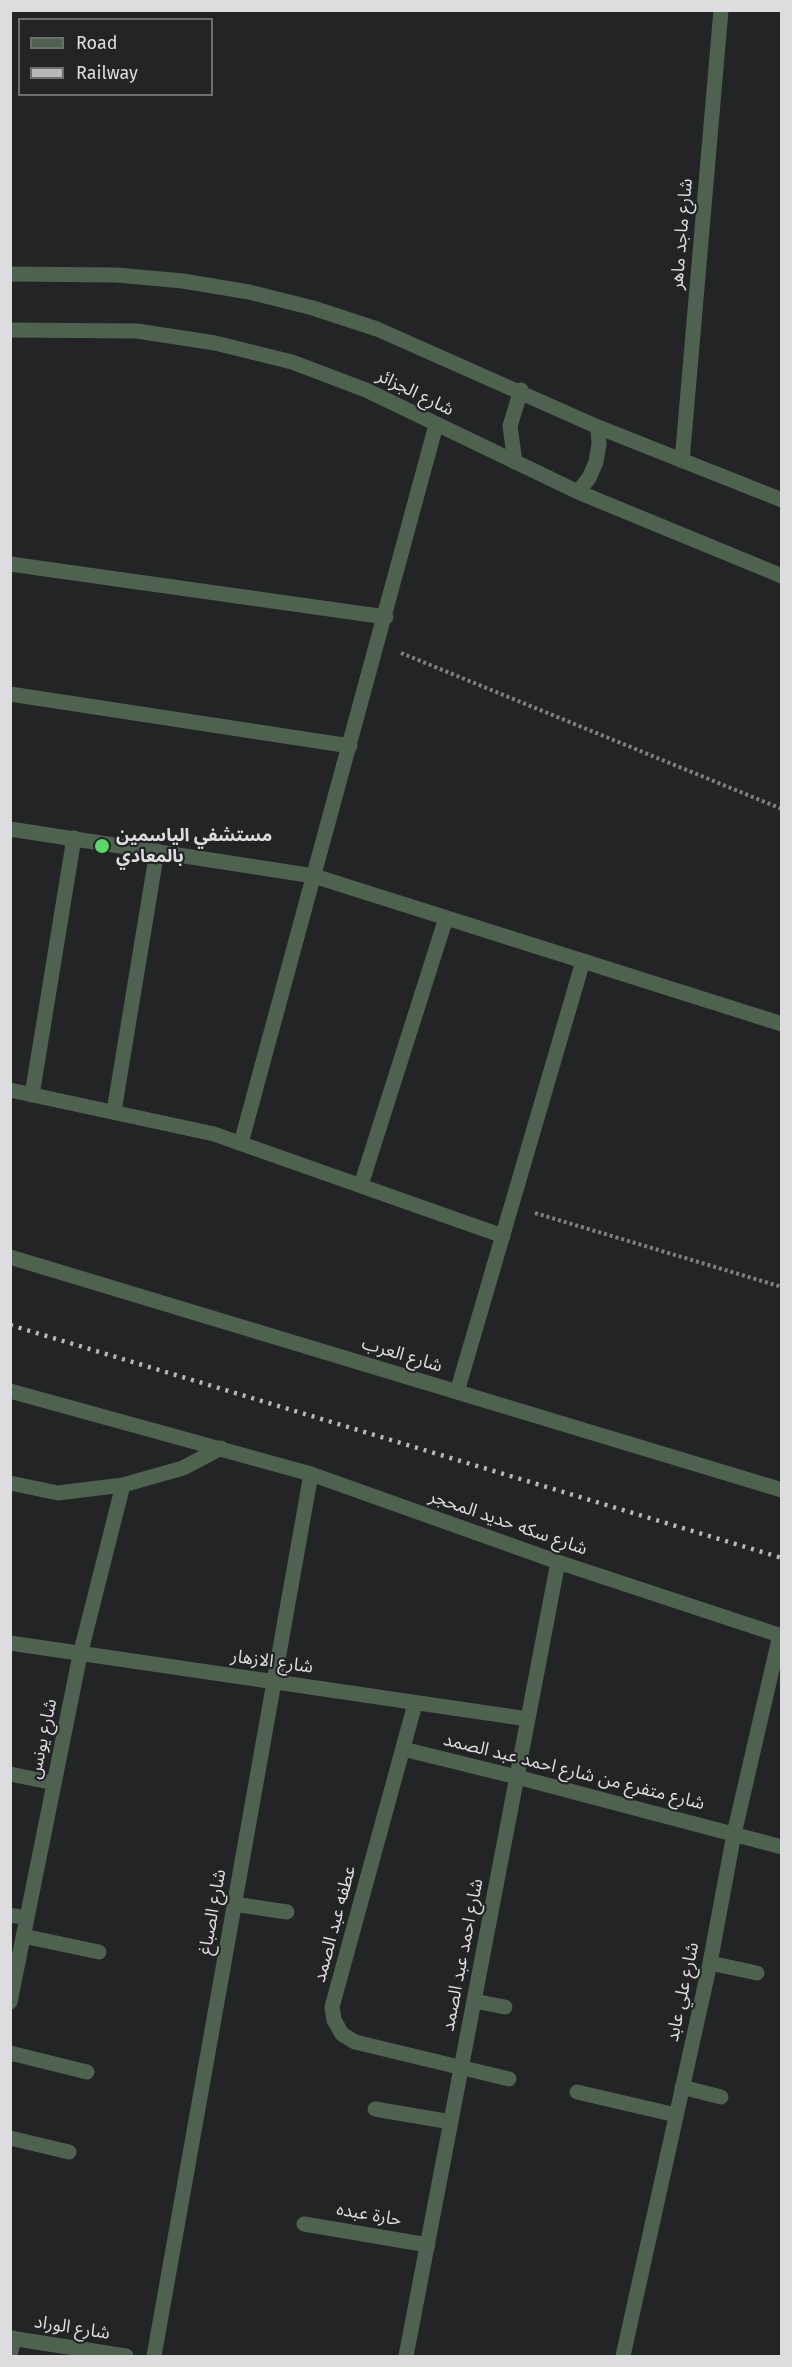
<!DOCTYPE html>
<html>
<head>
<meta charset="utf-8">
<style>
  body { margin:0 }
  #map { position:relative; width:792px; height:2367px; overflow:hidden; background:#232426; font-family:"Fira Sans",sans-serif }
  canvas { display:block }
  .frame { position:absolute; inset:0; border:12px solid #dddddf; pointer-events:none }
  .legend { position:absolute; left:18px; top:18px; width:195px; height:78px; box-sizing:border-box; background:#232426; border:2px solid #6d6e70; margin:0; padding:8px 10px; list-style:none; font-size:18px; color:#dddddf }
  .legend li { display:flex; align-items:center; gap:12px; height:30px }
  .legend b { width:30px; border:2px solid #6d6e70 }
</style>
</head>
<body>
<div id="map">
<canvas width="792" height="2367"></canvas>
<div class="frame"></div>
<ul class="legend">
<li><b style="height:8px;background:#4f6250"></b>Road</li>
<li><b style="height:8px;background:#b8b8ba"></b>Railway</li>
</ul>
</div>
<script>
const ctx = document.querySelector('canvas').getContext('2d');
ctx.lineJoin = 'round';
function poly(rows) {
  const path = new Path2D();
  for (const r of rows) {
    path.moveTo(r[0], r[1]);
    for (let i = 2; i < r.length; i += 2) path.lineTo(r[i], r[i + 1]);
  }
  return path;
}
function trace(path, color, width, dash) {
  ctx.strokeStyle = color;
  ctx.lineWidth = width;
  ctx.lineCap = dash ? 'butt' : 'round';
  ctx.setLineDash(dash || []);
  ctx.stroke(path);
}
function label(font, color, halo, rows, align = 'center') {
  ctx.font = font + ' "Fira Sans","Noto Sans Arabic",sans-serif';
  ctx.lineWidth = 4.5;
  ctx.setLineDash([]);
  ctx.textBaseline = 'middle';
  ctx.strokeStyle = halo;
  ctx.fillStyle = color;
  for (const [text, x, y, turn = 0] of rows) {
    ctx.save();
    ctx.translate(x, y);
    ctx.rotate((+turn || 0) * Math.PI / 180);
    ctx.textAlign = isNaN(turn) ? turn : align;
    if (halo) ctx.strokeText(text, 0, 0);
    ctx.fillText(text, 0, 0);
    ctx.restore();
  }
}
const path = poly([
  [401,653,782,809],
  [535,1213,782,1287]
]);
const minor = poly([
  [10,274,117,275,183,281,249,292,313,308,377,329,598,427,782,500],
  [10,330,137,331,215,343,292,362,366,390,578,492,782,576],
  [682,461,721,10],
  [515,462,510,426,521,390],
  [578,492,589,478,596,462,599,444,598,427],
  [10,564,386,617],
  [10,694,350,746],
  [10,829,314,876,782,1024],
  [10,1090,214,1134,503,1236],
  [32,1095,74,838],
  [114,1111,157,851],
  [241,1143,436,425],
  [361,1185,446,918],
  [10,1257,782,1490],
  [10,1391,311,1474,558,1562,782,1636],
  [457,1392,583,961],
  [10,1483,58,1493,123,1485,183,1468,221,1448],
  [10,1643,528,1719],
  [415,1704,332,2007,334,2020,342,2034,355,2042,509,2079],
  [403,1749,517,1777,782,1847],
  [10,1774,54,1783],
  [234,1904,287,1912],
  [10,1915,26,1918],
  [23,1936,99,1952],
  [710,1963,757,1973],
  [474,2001,505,2007],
  [10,2002,80,1655,123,1485],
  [10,2053,87,2072],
  [682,2087,721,2097],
  [577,2092,676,2115],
  [375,2109,451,2122],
  [10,2138,69,2152],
  [304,2224,428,2245],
  [10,2338,126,2356],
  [10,2355,14,2338],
  [154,2356,311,1474],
  [406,2356,558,1562],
  [623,2356,710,1963,734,1834,780,1635]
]);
const rail = poly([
  [10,1325,782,1558]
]);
const markers = [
  [102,846,8,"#5cd56d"]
];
const streetNames = [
  ["شارع ماجد ماهر",682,234,-85],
  ["شارع الجزائر",415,393,26],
  ["شارع العرب",402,1355,17],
  ["شارع سكه حديد المحجر",508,1523,19],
  ["شارع الازهار",272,1662,8],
  ["شارع يونس",43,1739,-78],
  ["شارع متفرع من شارع احمد عبد الصمد",574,1772,14],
  ["شارع الصباغ",213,1912,-80],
  ["عطفه عبد الصمد",335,1924,-75],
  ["شارع احمد عبد الصمد",463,1955,-79],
  ["شارع علي عابد",683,1992,-78],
  ["حارة عبده",369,2215,10],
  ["شارع الوراد",72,2328,9]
];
const poiNames = [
  ["مستشفي الياسمين",116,836],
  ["بالمعادي",116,857]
];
trace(path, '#808082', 4, [3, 3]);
trace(minor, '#4f6250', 15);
trace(rail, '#b8b8ba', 4.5, [3, 6]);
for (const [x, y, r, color] of markers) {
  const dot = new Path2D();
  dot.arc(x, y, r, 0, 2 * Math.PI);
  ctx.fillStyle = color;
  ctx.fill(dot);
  trace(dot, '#232426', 2);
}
label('18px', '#dddddf', '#232426', streetNames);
label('bold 18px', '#dddddf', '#232426', poiNames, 'left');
</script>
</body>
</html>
